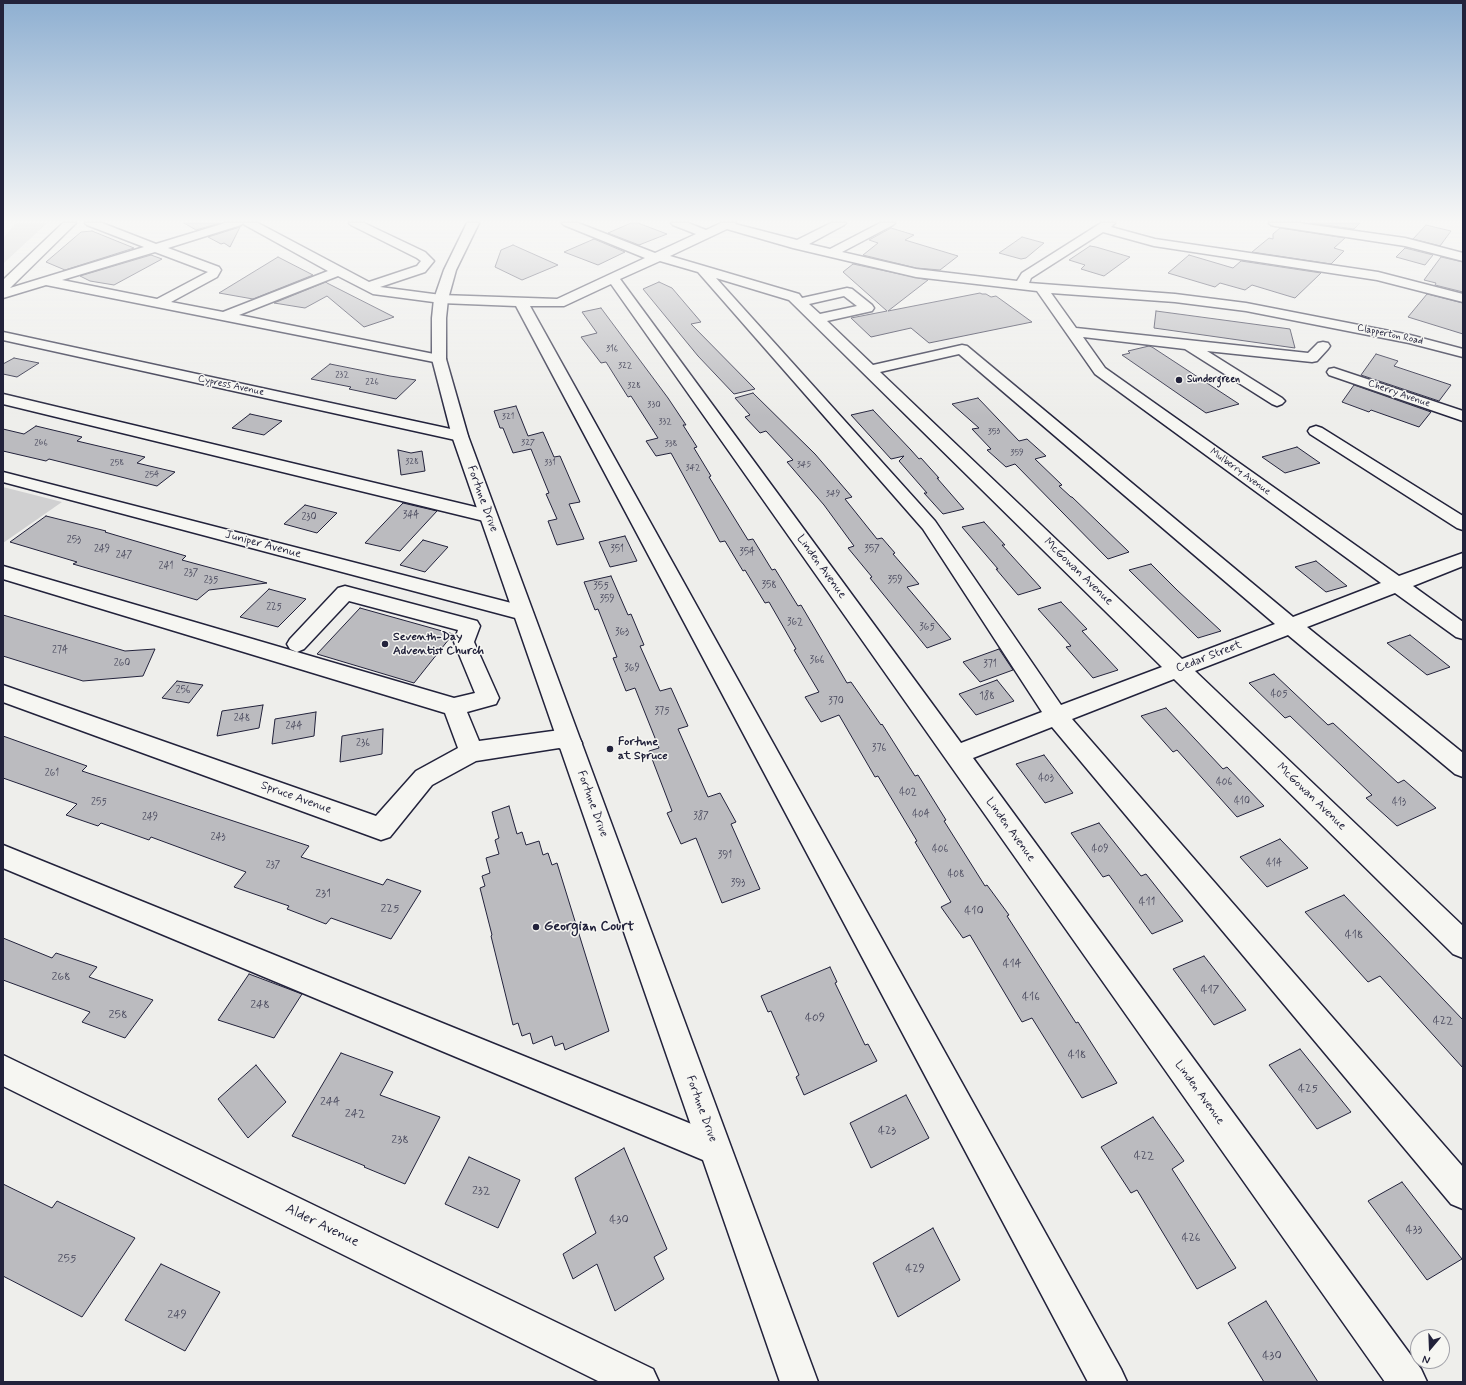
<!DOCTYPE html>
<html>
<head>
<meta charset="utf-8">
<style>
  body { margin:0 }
  #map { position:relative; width:1466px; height:1385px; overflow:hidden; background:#eeeeeb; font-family:Mynerve,sans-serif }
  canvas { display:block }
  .frame { position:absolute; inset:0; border:4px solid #22223b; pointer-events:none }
  .north { position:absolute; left:1410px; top:1329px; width:40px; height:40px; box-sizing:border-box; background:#f6f6f2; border:1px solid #a1a1a9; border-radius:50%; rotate:199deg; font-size:11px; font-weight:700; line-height:16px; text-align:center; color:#22223b }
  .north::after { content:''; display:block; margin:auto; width:14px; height:18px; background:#22223b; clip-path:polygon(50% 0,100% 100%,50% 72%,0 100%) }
</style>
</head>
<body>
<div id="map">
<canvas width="1466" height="1385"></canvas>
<div class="frame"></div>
<div class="north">N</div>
</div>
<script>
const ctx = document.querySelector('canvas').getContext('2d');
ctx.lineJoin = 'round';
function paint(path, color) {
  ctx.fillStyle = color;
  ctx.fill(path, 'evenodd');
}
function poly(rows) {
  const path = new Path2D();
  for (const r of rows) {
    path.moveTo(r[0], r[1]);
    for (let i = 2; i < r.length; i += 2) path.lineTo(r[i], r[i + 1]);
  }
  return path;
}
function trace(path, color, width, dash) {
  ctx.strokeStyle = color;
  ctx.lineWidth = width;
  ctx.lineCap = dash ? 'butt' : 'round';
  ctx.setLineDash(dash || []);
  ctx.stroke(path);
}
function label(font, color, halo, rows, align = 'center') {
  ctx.font = font + ' Mynerve,sans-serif';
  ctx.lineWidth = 3;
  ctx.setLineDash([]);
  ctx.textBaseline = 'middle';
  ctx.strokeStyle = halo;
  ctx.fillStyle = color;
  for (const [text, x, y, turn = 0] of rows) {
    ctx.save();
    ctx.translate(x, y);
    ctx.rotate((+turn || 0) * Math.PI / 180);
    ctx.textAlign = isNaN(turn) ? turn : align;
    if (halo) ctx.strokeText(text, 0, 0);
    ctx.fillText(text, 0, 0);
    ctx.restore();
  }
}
const green = poly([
  [16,223,47,223,3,264,3,238],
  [3,487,62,502,3,543]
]);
const building = poly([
  [184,223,220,223,196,230,184,223],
  [631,223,638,223,667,234,639,245,608,233,631,223],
  [1310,223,1360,223,1354,229,1310,223],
  [1426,225,1451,231,1440,246,1413,239,1426,225],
  [240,227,230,247,224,243,221,244,208,237,240,227],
  [891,228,914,235,905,240,958,256,940,270,916,268,863,255,878,243,869,240,891,228],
  [1280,228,1345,238,1334,248,1344,251,1331,264,1252,252,1269,238,1273,239,1273,234,1280,228],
  [92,231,134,248,65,270,46,262,81,232,92,231],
  [1022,237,1044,243,1026,258,1021,259,999,253,1022,237],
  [594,239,625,252,598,265,564,252,594,239],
  [513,245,558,265,522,280,495,267,501,250,513,245],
  [1090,246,1096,247,1130,257,1104,276,1081,269,1085,265,1069,260,1090,246],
  [1405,248,1433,255,1425,265,1396,257,1405,248],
  [151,255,162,259,114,285,90,281,80,276,151,255],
  [1189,255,1233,268,1241,261,1321,273,1295,298,1252,285,1245,290,1220,283,1215,287,1168,273,1189,255],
  [278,257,313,275,253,299,219,293,278,257],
  [1441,257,1463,262,1463,292,1435,285,1436,283,1424,280,1441,257],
  [853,264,928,280,888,311,980,293,982,294,986,294,991,297,996,296,1032,322,929,343,911,328,871,337,851,318,887,311,843,272,853,264],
  [326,282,327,283,394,317,364,327,327,296,305,308,274,303,326,282],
  [659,282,672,288,701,322,691,324,755,389,734,394,698,356,643,289,659,282],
  [1427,294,1463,303,1463,334,1408,317,1427,294],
  [601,308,668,398,686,425,683,425,697,447,694,448,711,476,709,477,748,540,753,539,772,570,775,569,798,606,801,605,847,683,851,682,881,725,882,724,915,776,918,775,946,820,944,821,985,886,987,885,1009,915,1007,916,1076,1023,1078,1022,1117,1083,1082,1098,1032,1018,1022,1022,970,935,963,938,941,907,951,902,915,842,917,841,878,776,875,777,839,715,821,722,805,697,819,692,794,650,796,649,769,602,765,603,745,570,743,571,725,541,720,542,671,453,656,456,646,441,658,438,631,396,628,397,606,362,601,363,581,337,597,333,582,312,601,308],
  [1156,311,1290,329,1295,348,1154,328,1156,311],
  [1149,346,1152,347,1239,404,1206,413,1122,355,1130,353,1128,351,1149,346],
  [1376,354,1398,361,1394,366,1451,385,1439,401,1361,375,1376,354],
  [14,358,39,363,17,377,3,374,3,364,14,358],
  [330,364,390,376,416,380,396,399,349,389,351,387,311,379,330,364],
  [1354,385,1431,412,1419,427,1371,410,1369,412,1342,402,1354,385],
  [753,393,815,454,852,497,845,499,877,539,882,538,895,553,893,554,919,584,907,587,951,639,927,648,870,578,872,577,848,548,854,546,824,505,787,462,793,460,766,431,760,433,745,417,750,415,735,398,753,393],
  [978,398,1019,441,1027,439,1046,456,1035,459,1062,485,1059,486,1071,497,1072,497,1129,552,1108,559,1015,464,1006,467,987,450,991,449,972,429,979,428,952,404,978,398],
  [516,406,528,436,543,432,554,457,560,456,580,502,569,504,584,539,557,545,548,521,557,519,546,494,549,493,531,449,513,453,503,428,500,428,494,411,516,406],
  [873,410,911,450,919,459,921,458,939,478,937,478,964,509,943,514,924,493,927,493,899,461,904,456,891,459,851,415,873,410],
  [250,414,282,421,264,435,232,428,250,414],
  [36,426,82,437,77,441,145,457,137,463,175,472,157,486,49,459,46,461,3,451,3,429,24,434,36,426],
  [1297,447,1320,463,1285,473,1262,457,1297,447],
  [398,450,411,453,422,451,425,471,401,475,398,450],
  [403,503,437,511,400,551,365,543,403,503],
  [305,505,337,513,317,533,284,524,305,505],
  [46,516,106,531,105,532,186,556,182,560,267,583,209,590,197,600,73,564,77,562,10,542,46,516],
  [984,522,1005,545,1002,545,1041,588,1018,595,996,569,998,569,962,527,984,522],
  [625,536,637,561,610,567,599,542,625,536],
  [423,540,448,547,425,572,400,565,423,540],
  [1316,561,1347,586,1326,592,1295,567,1316,561],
  [1151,564,1177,590,1221,631,1198,638,1129,570,1151,564],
  [611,576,628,615,631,614,644,645,640,646,660,691,671,688,688,726,678,729,708,797,720,793,736,822,731,824,760,889,722,903,696,838,681,844,667,813,672,811,649,751,659,748,635,688,626,691,613,658,617,657,598,609,595,610,584,582,611,576],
  [269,589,306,599,278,627,240,617,269,589],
  [1061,602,1087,629,1082,631,1118,670,1093,678,1066,647,1071,646,1038,609,1061,602],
  [360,608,453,634,414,683,317,654,360,608],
  [3,615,125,651,155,649,143,676,83,681,3,656,3,615],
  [1410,635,1450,667,1427,675,1387,643,1410,635],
  [999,649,1013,670,980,682,963,662,999,649],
  [1274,674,1328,725,1333,723,1398,783,1404,780,1436,808,1397,826,1366,798,1372,795,1290,716,1285,718,1249,683,1274,674],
  [997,680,1014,701,976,715,959,694,997,680],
  [177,681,203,685,189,703,162,698,177,681],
  [263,705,259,728,217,736,222,711,263,705],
  [1166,708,1223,769,1227,767,1264,806,1237,817,1177,750,1173,752,1141,716,1166,708],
  [316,712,314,736,272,744,275,719,316,712],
  [383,729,382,754,340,762,342,736,383,729],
  [3,736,87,766,82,771,309,846,301,857,383,885,387,879,421,891,391,939,331,918,326,924,287,909,289,906,234,887,246,872,151,837,149,840,101,823,98,826,66,815,77,804,3,778,3,736],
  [1044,755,1073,793,1045,803,1016,764,1044,755],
  [509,806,517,834,522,832,526,845,539,841,543,855,548,853,552,865,557,863,609,1031,565,1050,563,1043,555,1046,552,1036,533,1044,530,1033,522,1036,518,1023,513,1025,491,936,492,935,480,888,485,886,482,876,490,873,486,858,499,854,495,840,499,838,492,812,509,806],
  [1099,823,1141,876,1146,874,1183,921,1152,934,1109,875,1103,877,1071,833,1099,823],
  [1280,839,1308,868,1267,887,1240,857,1280,839],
  [1344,895,1463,1020,1463,1068,1380,976,1368,982,1305,912,1344,895],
  [3,938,52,958,56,953,97,967,89,977,153,1000,125,1038,82,1022,90,1012,3,980,3,938],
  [1204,956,1246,1010,1214,1025,1173,969,1204,956],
  [830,967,837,982,835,983,865,1045,868,1044,877,1061,804,1095,796,1077,799,1075,771,1011,768,1012,761,996,830,967],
  [249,974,302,994,274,1038,218,1020,249,974],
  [1300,1049,1351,1112,1317,1129,1269,1065,1300,1049],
  [341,1053,393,1072,380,1095,440,1117,405,1184,364,1167,365,1166,292,1136,341,1053],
  [256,1065,286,1102,248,1138,218,1099,256,1065],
  [906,1095,929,1138,871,1168,850,1123,906,1095],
  [1153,1117,1184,1161,1172,1169,1236,1268,1197,1289,1137,1190,1131,1193,1101,1147,1153,1117],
  [624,1148,667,1249,654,1257,664,1279,615,1311,597,1264,573,1279,563,1254,596,1233,575,1178,624,1148],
  [469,1157,520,1180,498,1228,445,1204,469,1157],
  [1402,1182,1462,1259,1427,1280,1368,1201,1402,1182],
  [3,1184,52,1208,57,1201,135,1238,82,1317,3,1276,3,1184],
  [933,1228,960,1280,898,1317,873,1263,933,1228],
  [161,1264,220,1292,185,1351,125,1320,161,1264],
  [1266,1301,1318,1382,1264,1382,1228,1323,1266,1301]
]);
const minor = poly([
  [63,223,76,223,10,288,144,247,87,225,85,223,102,223,156,244,225,223,243,223,241,225,168,248,219,267,221,270,217,277,171,302,223,312,328,271,245,225,243,223,258,223,369,282,417,266,421,261,417,258,351,225,349,223,364,223,425,252,434,261,425,272,380,287,441,295,557,299,645,258,564,225,562,223,578,223,655,253,696,234,673,225,671,223,688,223,706,230,721,223,736,223,735,224,797,240,831,223,846,223,844,225,809,244,830,249,880,223,895,223,893,225,842,252,916,269,1017,281,1022,273,1101,223,1115,223,1111,227,1155,239,1378,272,1463,294,1463,302,1377,280,1154,246,1103,232,1031,278,1029,283,1175,294,1246,303,1410,335,1463,349,1463,357,1409,343,1246,311,1175,302,1051,293,1076,328,1308,353,1318,343,1323,342,1328,343,1330,346,1328,349,1317,361,1312,362,1207,351,1282,398,1285,401,1282,404,1277,406,1272,404,1185,349,1083,337,1105,368,1399,576,1463,553,1463,566,1413,586,1463,622,1463,639,1456,637,1395,593,1307,627,1463,753,1463,777,1455,774,1288,635,1195,671,1463,926,1463,958,1453,954,1174,679,1072,719,1463,1167,1463,1209,1451,1204,1052,727,973,758,1421,1369,1427,1382,1385,1382,611,284,564,306,530,306,1121,1369,1127,1382,1088,1382,516,306,441,303,373,294,338,276,239,315,444,356,446,359,444,362,439,363,46,285,3,298,3,280,63,223],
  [727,229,793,248,916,277,1037,291,1095,374,1381,583,1293,617,967,346,962,345,873,365,827,321,872,311,874,308,872,305,852,289,847,288,802,298,799,294,670,256,727,229],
  [155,252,208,272,157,299,62,280,155,252],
  [660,261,698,272,923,529,1042,712,961,743,620,279,660,261],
  [716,278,789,300,1162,667,1061,705,935,521,716,278],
  [844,296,857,306,820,314,809,304,844,296],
  [959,354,1275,624,1182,659,880,372,959,354],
  [1269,223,1299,223,1405,238,1463,253,1463,261,1405,246,1275,226,1271,225,1269,223],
  [3,332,460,431,466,433,468,436,466,439,460,441,3,340,3,332],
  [1334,368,1463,411,1463,421,1329,375,1327,372,1329,369,1334,368],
  [3,394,488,510,494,512,497,516,494,520,488,522,3,404,3,394],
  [1316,426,1322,428,1463,516,1463,530,1457,528,1310,434,1308,431,1310,428,1316,426],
  [3,472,523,606,530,608,533,613,530,618,523,620,3,482,3,472],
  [3,566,454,698,475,693,454,642,458,630,349,601,304,649,297,652,290,649,287,644,290,639,338,588,345,586,477,621,480,626,474,642,499,698,496,704,467,712,479,741,560,730,578,736,582,743,578,750,570,752,559,748,476,761,432,785,390,837,381,840,3,702,3,685,376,816,416,771,458,748,445,713,3,579,3,566],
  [3,845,726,1138,731,1149,726,1160,715,1165,3,868,3,845],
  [3,1055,653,1369,659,1382,600,1382,3,1086,3,1055]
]);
const major = poly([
  [467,223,479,223,456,270,448,299,446,318,446,359,468,436,818,1382,780,1382,452,436,432,359,432,318,434,299,444,270,467,223]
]);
const markers = [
  [1179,380,4,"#22223b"],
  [385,644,4,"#22223b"],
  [610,749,4,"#22223b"],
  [536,927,4,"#22223b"]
];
const farNumbernames = [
  ["316",612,349],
  ["322",625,366],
  ["232",342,375],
  ["226",372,382],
  ["328",634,386],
  ["330",654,405],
  ["321",508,417],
  ["332",665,422],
  ["353",994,432],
  ["266",41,443],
  ["327",528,443],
  ["338",671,444],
  ["359",1017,453],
  ["328",412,462],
  ["258",117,463],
  ["331",550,463],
  ["345",804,465],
  ["342",693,468],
  ["254",152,475],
  ["349",833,494]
];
const farStreetnames = [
  ["Clapperton Road",1390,335,12],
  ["Cypress Avenue",231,386,12],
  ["Cherry Avenue",1399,394,19],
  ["Mulberry Avenue",1240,472,36]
];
const farPoinames = [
  ["Sundergreen",1187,380]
];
const numberNames = [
  ["344",411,516],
  ["230",309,518],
  ["253",74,541],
  ["249",102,550],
  ["351",617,550],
  ["357",872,550],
  ["354",747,553],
  ["247",124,556],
  ["241",166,567],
  ["237",191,574],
  ["235",211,581],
  ["359",895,581],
  ["358",769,586],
  ["355",601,587],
  ["359",607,600],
  ["225",274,608],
  ["362",795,623],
  ["365",927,628],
  ["363",622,633],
  ["274",60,651],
  ["366",817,661],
  ["260",122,664],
  ["371",990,665],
  ["369",632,669],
  ["256",183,691],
  ["405",1279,695],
  ["188",987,697],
  ["370",836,702],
  ["375",662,712],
  ["248",242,719],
  ["244",294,727],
  ["236",363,744],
  ["376",879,749],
  ["261",52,774],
  ["403",1046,779],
  ["406",1224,783],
  ["402",908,793],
  ["410",1242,802],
  ["255",99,803],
  ["413",1399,803],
  ["404",921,815],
  ["387",701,817],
  ["249",150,818],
  ["243",218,838],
  ["406",940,850],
  ["409",1100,850],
  ["391",725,856],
  ["414",1274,864],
  ["237",273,866],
  ["408",956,875],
  ["393",738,884]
];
const streetNames = [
  ["Fortune Drive",482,499,70],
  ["Juniper Avenue",263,545,15],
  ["Linden Avenue",821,567,54],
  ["McGowan Avenue",1078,572,44],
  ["Cedar Street",1209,657,-21],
  ["McGowan Avenue",1311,797,44],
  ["Spruce Avenue",296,798,20],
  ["Fortune Drive",592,804,70],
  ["Linden Avenue",1010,830,54],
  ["Linden Avenue",1199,1093,54],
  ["Fortune Drive",701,1109,70]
];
const poiNames = [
  ["Seventh-Day",393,637],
  ["Adventist Church",393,651],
  ["Fortune",618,742],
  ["at Spruce",618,756]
];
const nearNumbernames = [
  ["231",323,894],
  ["411",1147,902],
  ["225",390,909],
  ["410",974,911],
  ["418",1354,935],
  ["414",1012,964],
  ["268",61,977],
  ["417",1210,990],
  ["416",1031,997],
  ["248",260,1005],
  ["258",118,1015],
  ["409",815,1018],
  ["422",1443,1021],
  ["418",1077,1055],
  ["425",1308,1089],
  ["244",330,1102],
  ["242",355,1114],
  ["423",887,1131],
  ["238",400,1140],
  ["422",1144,1156],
  ["232",481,1191],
  ["430",619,1220],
  ["433",1414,1230],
  ["426",1191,1238],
  ["255",67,1259],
  ["429",915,1269],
  ["249",177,1315],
  ["430",1272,1356]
];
const nearPoinames = [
  ["Georgian Court",544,927]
];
const nearStreetnames = [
  ["Alder Avenue",322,1226,26]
];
paint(green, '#d0d0d1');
paint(building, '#bbbbbf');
trace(building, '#22223b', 1);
trace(minor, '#22223b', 3);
trace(major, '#22223b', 3);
paint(minor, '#f6f6f2');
paint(major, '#f6f6f2');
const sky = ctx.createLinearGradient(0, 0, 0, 417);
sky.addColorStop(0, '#8eafd1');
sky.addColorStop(0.53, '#f7f7f6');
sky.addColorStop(1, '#f7f7f600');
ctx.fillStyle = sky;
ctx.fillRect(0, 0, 1466, 417);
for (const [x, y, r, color] of markers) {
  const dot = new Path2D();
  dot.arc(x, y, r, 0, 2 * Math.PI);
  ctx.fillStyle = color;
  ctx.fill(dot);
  trace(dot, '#f6f6f2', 1.5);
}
label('9px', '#48485c', null, farNumbernames);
label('10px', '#22223b', '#f6f6f2', farStreetnames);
label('bold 10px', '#22223b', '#f6f6f2', farPoinames, 'left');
label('10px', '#48485c', null, numberNames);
label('12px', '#22223b', '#f6f6f2', streetNames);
label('bold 12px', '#22223b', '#f6f6f2', poiNames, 'left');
label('12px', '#48485c', null, nearNumbernames);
label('bold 14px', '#22223b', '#f6f6f2', nearPoinames, 'left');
label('14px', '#22223b', '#f6f6f2', nearStreetnames);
</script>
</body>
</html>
